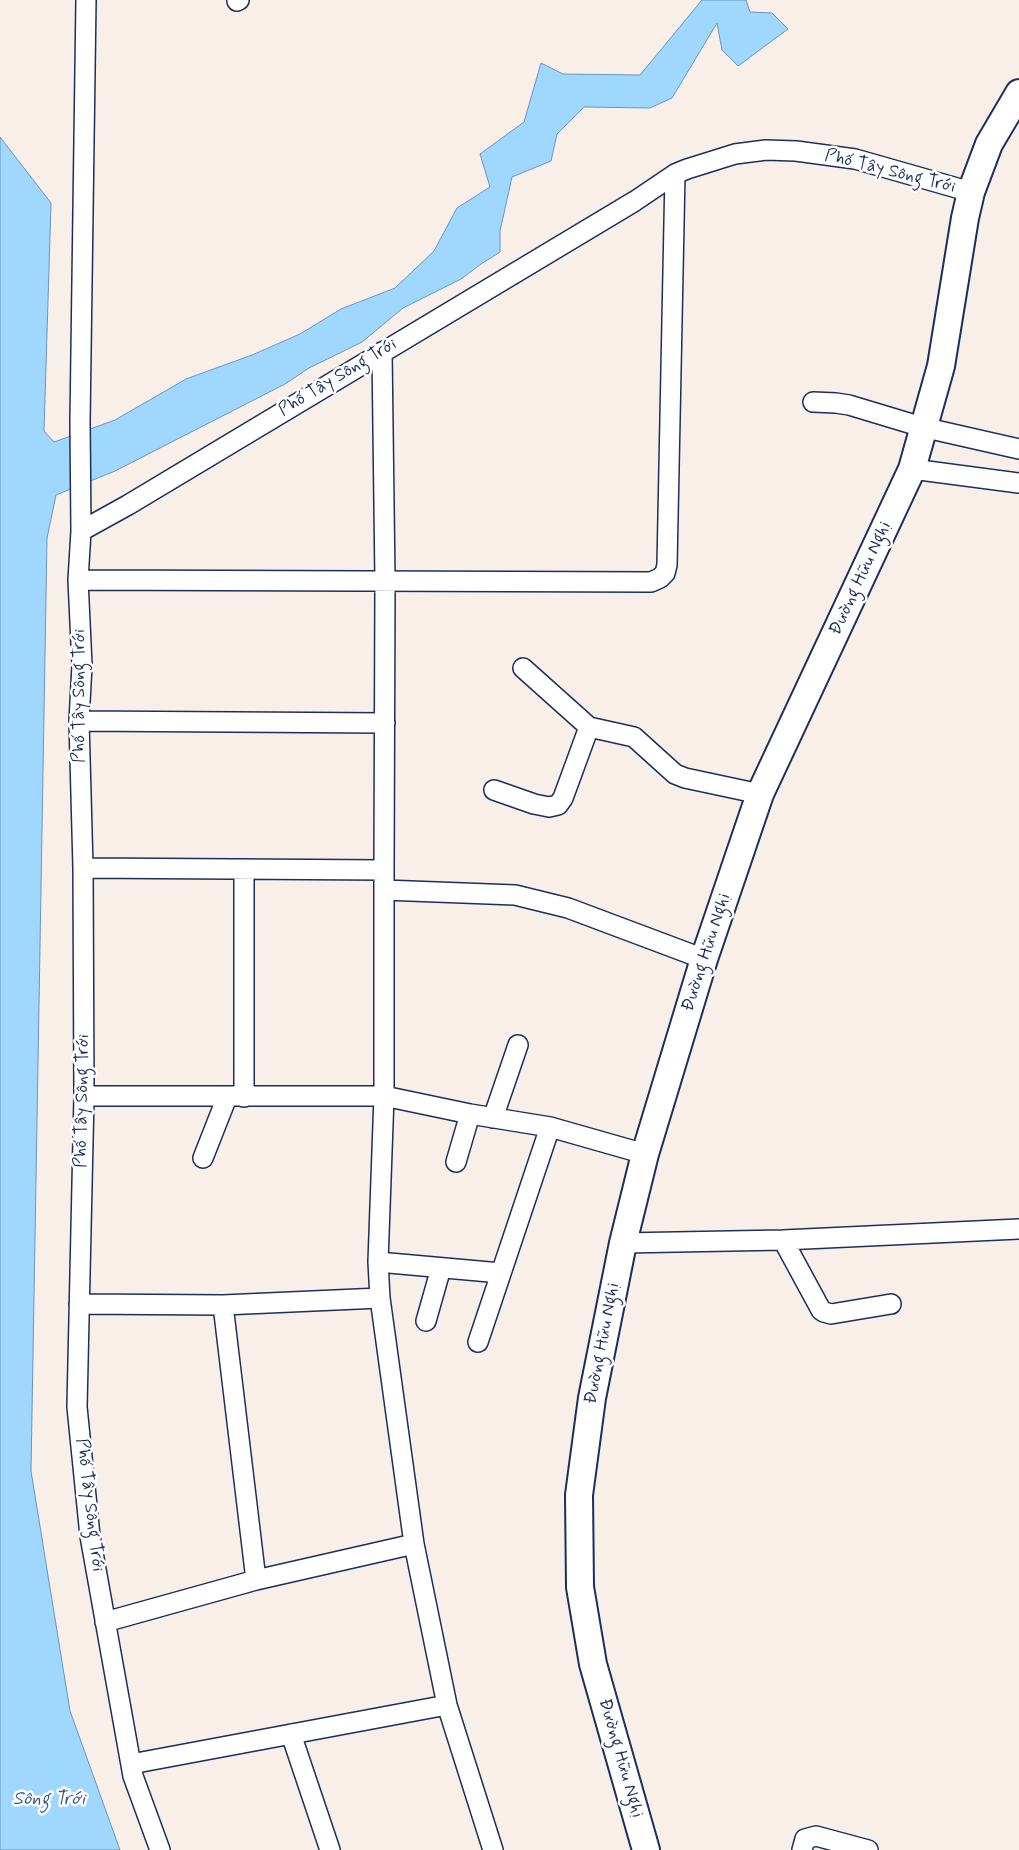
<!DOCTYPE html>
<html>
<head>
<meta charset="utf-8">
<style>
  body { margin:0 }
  canvas { display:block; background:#f8efe8 }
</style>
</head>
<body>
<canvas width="1019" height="1850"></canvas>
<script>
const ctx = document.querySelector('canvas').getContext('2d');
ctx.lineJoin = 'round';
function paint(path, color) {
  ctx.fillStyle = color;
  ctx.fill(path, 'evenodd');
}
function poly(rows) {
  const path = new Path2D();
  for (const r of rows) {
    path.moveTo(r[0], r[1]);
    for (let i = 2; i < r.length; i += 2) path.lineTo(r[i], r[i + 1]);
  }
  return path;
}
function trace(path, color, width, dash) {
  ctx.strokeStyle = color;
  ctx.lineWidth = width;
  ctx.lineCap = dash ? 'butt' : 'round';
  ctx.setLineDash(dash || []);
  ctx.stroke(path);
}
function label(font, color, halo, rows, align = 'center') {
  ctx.font = font + ' Mynerve,sans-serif';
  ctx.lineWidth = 5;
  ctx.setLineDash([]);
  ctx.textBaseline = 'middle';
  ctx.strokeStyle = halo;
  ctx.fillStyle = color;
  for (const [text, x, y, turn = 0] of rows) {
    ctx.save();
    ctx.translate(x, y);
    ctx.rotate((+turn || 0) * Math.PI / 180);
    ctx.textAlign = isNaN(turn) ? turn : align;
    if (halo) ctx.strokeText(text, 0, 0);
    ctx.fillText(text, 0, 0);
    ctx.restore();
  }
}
const water = poly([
  [702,0,746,0,750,12,772,13,788,29,738,66,722,50,717,23,672,98,650,108,584,107,557,134,551,161,512,177,500,231,500,252,481,264,461,279,403,308,362,342,309,368,285,384,115,471,56,495,47,538,31,1471,70,1711,120,1850,0,1850,0,137,51,203,44,431,54,442,115,420,186,379,252,355,300,334,341,309,395,288,434,251,457,208,490,187,480,154,524,122,541,63,563,74,640,75,702,0]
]);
const minor = poly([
  [86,0,80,422,81,531,78,580,82,665,79,721,83,868,84,1096,77,1407,90,1536,133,1776,160,1850],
  [237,1,239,0],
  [382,352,385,581,384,870,384,1096,378,1262,380,1298,414,1544,447,1705,493,1850],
  [813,402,836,403,849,405,922,427,1019,449],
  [912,469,1019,483],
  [81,531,128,505,635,201,675,174,687,169,735,154,766,150,796,151,855,159,971,192],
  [78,580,651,582,660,578,665,573,667,565,675,174],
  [523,668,589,727,634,737,675,774,685,778,760,794],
  [79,721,385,723],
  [494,790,534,804,549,807,558,805,563,798,589,727],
  [83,868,384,870],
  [244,869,244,1097],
  [384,890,515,895,568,908,704,959],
  [84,1096,384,1096,470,1114,550,1127,645,1154],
  [493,1118,518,1045],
  [203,1158,227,1097],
  [456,1162,470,1114],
  [783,1240,821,1310,824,1312,831,1314,891,1304],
  [623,1243,783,1240,1019,1229],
  [378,1262,501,1273],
  [79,1304,223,1305,380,1298],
  [223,1305,256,1580],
  [426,1321,441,1268],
  [478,1342,550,1127],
  [105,1622,256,1580,414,1544],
  [291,1734,330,1850],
  [131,1764,447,1705],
  [802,1850,805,1839,816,1836,868,1850]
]);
const highway = poly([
  [646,1850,593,1664,580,1587,579,1495,592,1398,623,1243,645,1154,704,959,760,794,912,469,941,366,965,218,971,192,989,144,1019,93]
]);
const streetNames = [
  ["Phố Tây Sông Trới",890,172,14],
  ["Phố Tây Sông Trới",338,378,-31],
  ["Đường Hữu Nghị",861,579,-65],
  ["Phố Tây Sông Trới",80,696,-90],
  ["Đường Hữu Nghị",707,953,-72],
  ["Phố Tây Sông Trới",83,1101,-89],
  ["Đường Hữu Nghị",603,1344,-79],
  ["Phố Tây Sông Trới",89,1505,83],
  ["Đường Hữu Nghị",620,1758,74]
];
const waterNames = [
  ["Sông Trới",49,1800]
];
paint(water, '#9fd7ff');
trace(water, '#6a94bf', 1);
trace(minor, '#1b2f5e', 22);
trace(highway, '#1b2f5e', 30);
trace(minor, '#fff', 19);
trace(highway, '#fff', 26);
label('18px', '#1b2f5e', '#fff', streetNames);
label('italic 19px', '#3c5986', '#fff', waterNames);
</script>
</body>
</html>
